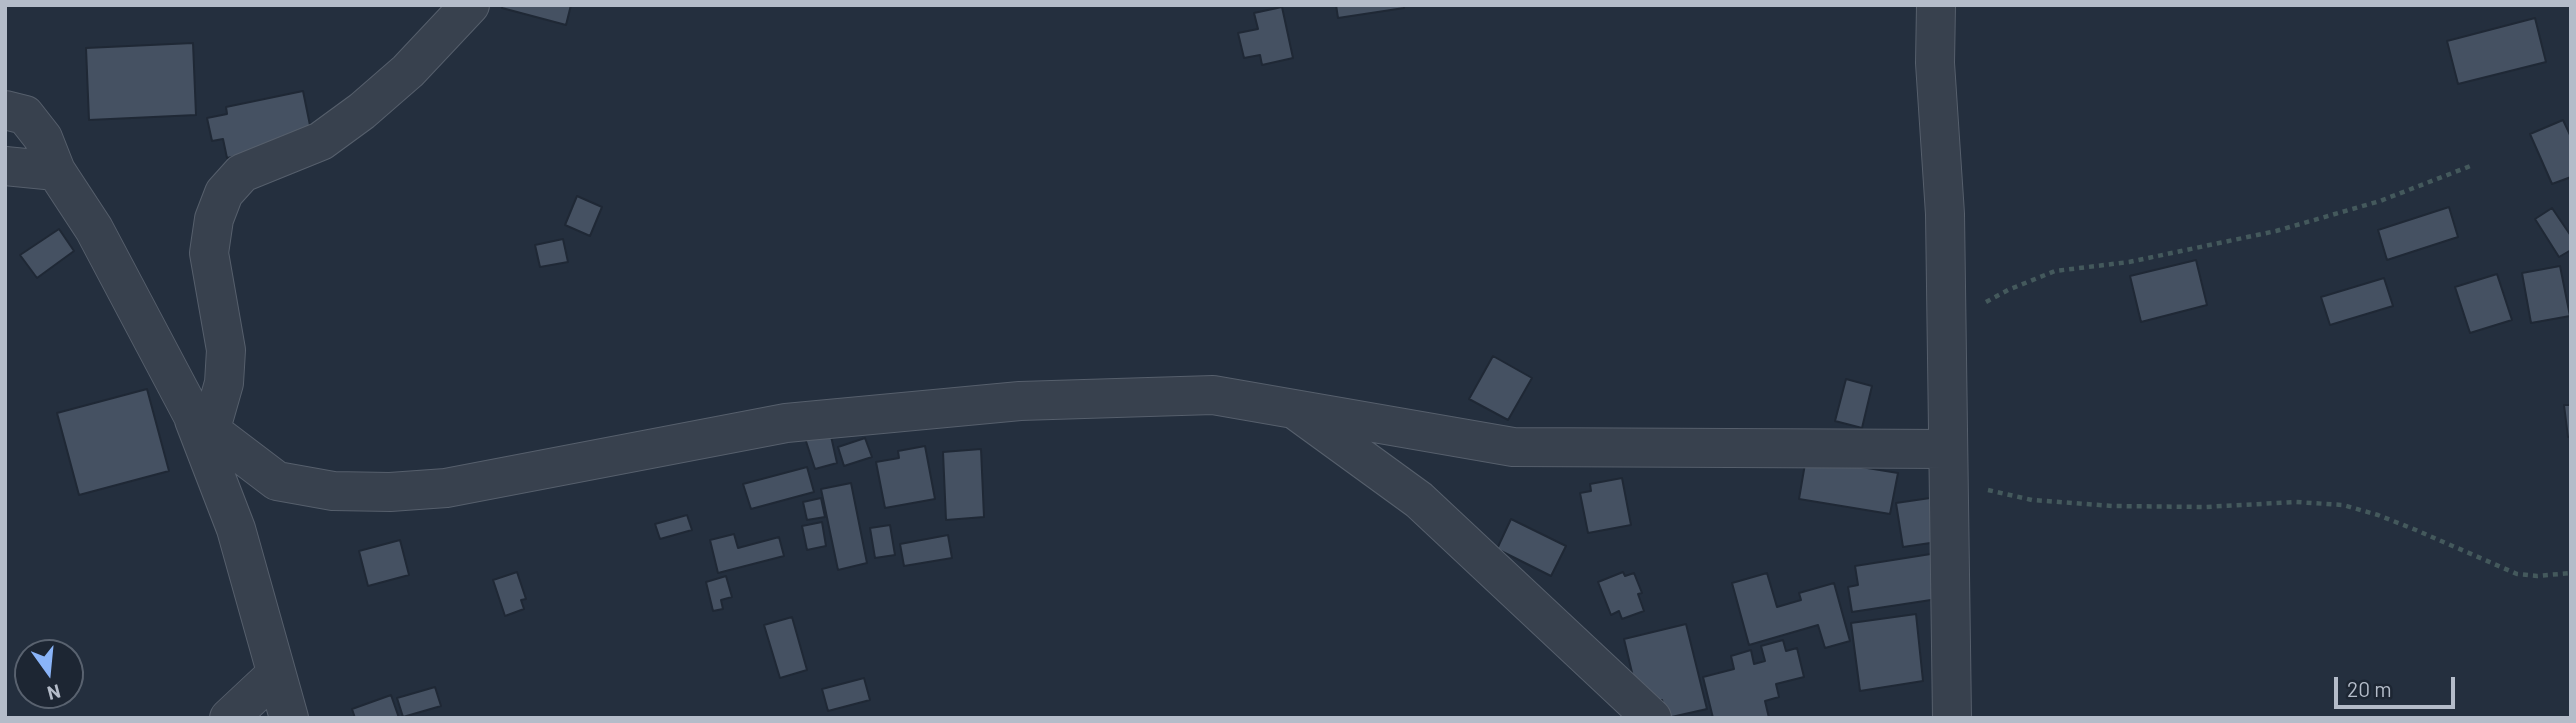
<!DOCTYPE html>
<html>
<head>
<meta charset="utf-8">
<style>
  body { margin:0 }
  #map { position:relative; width:2576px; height:723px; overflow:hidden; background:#242f3e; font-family:Barlow,sans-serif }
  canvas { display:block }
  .frame { position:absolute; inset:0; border:7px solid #b4bcc9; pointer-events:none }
  .north { position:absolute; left:14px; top:639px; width:70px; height:70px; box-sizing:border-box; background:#1d2633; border:2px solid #59626f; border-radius:50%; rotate:165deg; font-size:19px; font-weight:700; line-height:28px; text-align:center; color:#b4bcc9 }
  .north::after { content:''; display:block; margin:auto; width:24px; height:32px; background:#8ab4f8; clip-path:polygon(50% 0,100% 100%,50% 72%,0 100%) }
  .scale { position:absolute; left:2334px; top:677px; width:121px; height:32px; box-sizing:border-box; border:4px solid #b4bcc9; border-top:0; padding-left:9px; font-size:21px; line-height:24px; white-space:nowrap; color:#b4bcc9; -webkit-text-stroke:5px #1d2633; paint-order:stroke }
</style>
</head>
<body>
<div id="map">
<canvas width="2576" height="723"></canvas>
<div class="frame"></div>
<div class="north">N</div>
<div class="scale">20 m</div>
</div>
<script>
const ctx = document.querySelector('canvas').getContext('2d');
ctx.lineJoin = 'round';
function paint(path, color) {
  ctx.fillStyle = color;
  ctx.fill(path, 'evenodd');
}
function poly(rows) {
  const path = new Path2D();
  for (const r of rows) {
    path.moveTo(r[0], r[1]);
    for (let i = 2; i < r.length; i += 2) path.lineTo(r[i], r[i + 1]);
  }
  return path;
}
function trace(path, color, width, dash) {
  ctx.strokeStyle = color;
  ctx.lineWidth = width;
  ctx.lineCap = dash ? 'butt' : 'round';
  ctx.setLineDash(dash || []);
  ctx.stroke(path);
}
const building = poly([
  [503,5,571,5,566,25,502,8,503,5],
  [1336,5,1404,5,1404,8,1338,18,1336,5],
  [1282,7,1293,58,1262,65,1260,55,1244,58,1238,33,1258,29,1254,13,1282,7],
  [2535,18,2546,62,2458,84,2447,41,2535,18],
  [193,43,196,115,89,120,86,48,193,43],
  [303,91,313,140,227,158,223,139,212,141,207,118,227,114,226,107,303,91],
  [2563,120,2571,137,2571,177,2552,184,2530,134,2563,120],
  [577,196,602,207,590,236,565,225,577,196],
  [2449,207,2458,237,2387,260,2378,230,2449,207],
  [2552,208,2571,236,2571,250,2559,257,2535,219,2552,208],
  [59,229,74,251,37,278,20,255,59,229],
  [563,239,568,262,540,267,535,245,563,239],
  [2196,260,2207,305,2141,322,2130,276,2196,260],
  [2560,266,2570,316,2531,323,2522,273,2560,266],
  [2497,274,2512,320,2470,333,2455,287,2497,274],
  [2384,278,2393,306,2330,325,2321,297,2384,278],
  [1493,356,1532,378,1508,420,1469,399,1493,356],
  [1846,379,1872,386,1862,428,1835,421,1846,379],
  [147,389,169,471,79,495,57,413,147,389],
  [2564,405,2571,405,2571,437,2568,437,2564,405],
  [829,427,837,463,815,469,803,432,829,427],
  [865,438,872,457,844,466,838,447,865,438],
  [925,446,935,499,885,508,876,462,899,458,898,451,925,446],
  [981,449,984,517,946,520,943,452,981,449],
  [1806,458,1898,473,1890,514,1799,499,1806,458],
  [807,467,814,492,751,509,743,484,807,467],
  [1622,478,1631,525,1588,533,1580,493,1591,491,1590,484,1622,478],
  [851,483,867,563,838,570,821,489,851,483],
  [1937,497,1944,541,1903,547,1896,503,1937,497],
  [821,498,825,517,807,520,803,502,821,498],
  [687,515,692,530,660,539,655,524,687,515],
  [1511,519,1566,546,1551,576,1497,549,1511,519],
  [822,522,826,546,807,550,802,526,822,522],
  [890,525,895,555,875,558,870,528,890,525],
  [734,534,738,548,779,537,784,556,718,573,710,540,734,534],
  [948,535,952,558,904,566,900,544,948,535],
  [400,540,409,575,368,586,359,551,400,540],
  [1937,553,1944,598,1852,612,1848,587,1858,585,1855,566,1937,553],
  [517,572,526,599,521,600,524,609,505,616,493,580,517,572],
  [1623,572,1625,576,1634,573,1642,593,1638,594,1644,611,1622,619,1619,611,1611,615,1598,582,1623,572],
  [1767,573,1777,607,1801,600,1799,593,1834,583,1850,641,1825,648,1818,625,1749,645,1732,583,1767,573],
  [726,576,732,597,721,600,723,609,713,611,706,582,726,576],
  [1916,614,1923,681,1860,691,1851,623,1916,614],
  [792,617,807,670,780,678,764,625,792,617],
  [1686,624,1707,709,1667,718,1662,700,1640,706,1624,639,1686,624],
  [1783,640,1786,651,1797,648,1804,677,1776,684,1779,697,1765,701,1769,718,1713,718,1703,677,1734,669,1731,656,1751,650,1754,664,1765,661,1761,646,1783,640],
  [864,678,870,700,828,711,822,689,864,678],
  [435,687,441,706,403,717,397,698,435,687],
  [391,695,399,718,355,718,352,709,391,695]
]);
const path = poly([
  [1986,302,2008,290,2055,271,2129,262,2276,231,2380,201,2473,165],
  [1988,490,2032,500,2113,506,2205,507,2296,502,2343,505,2378,515,2416,530,2517,574,2537,576,2571,573]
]);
const minor = poly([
  [1936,5,1935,63,1945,214,1952,718],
  [5,110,25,115,43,138,56,171],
  [5,166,56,171,94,229,194,418,277,481,333,491,390,492,446,488,786,423,1020,401,1213,395,1513,447,1948,449],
  [1298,412,1419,500,1652,718],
  [194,420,236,529,289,718],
  [210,432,224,383,226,350,209,253,214,219,224,193,242,173,321,141,362,111,408,71,470,5],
  [229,718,275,675]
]);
paint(building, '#455162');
trace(building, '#1f2835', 2);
trace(minor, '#565f6c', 40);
trace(path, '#44595c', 4.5, [5, 5]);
trace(minor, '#38414e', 38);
</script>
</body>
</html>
